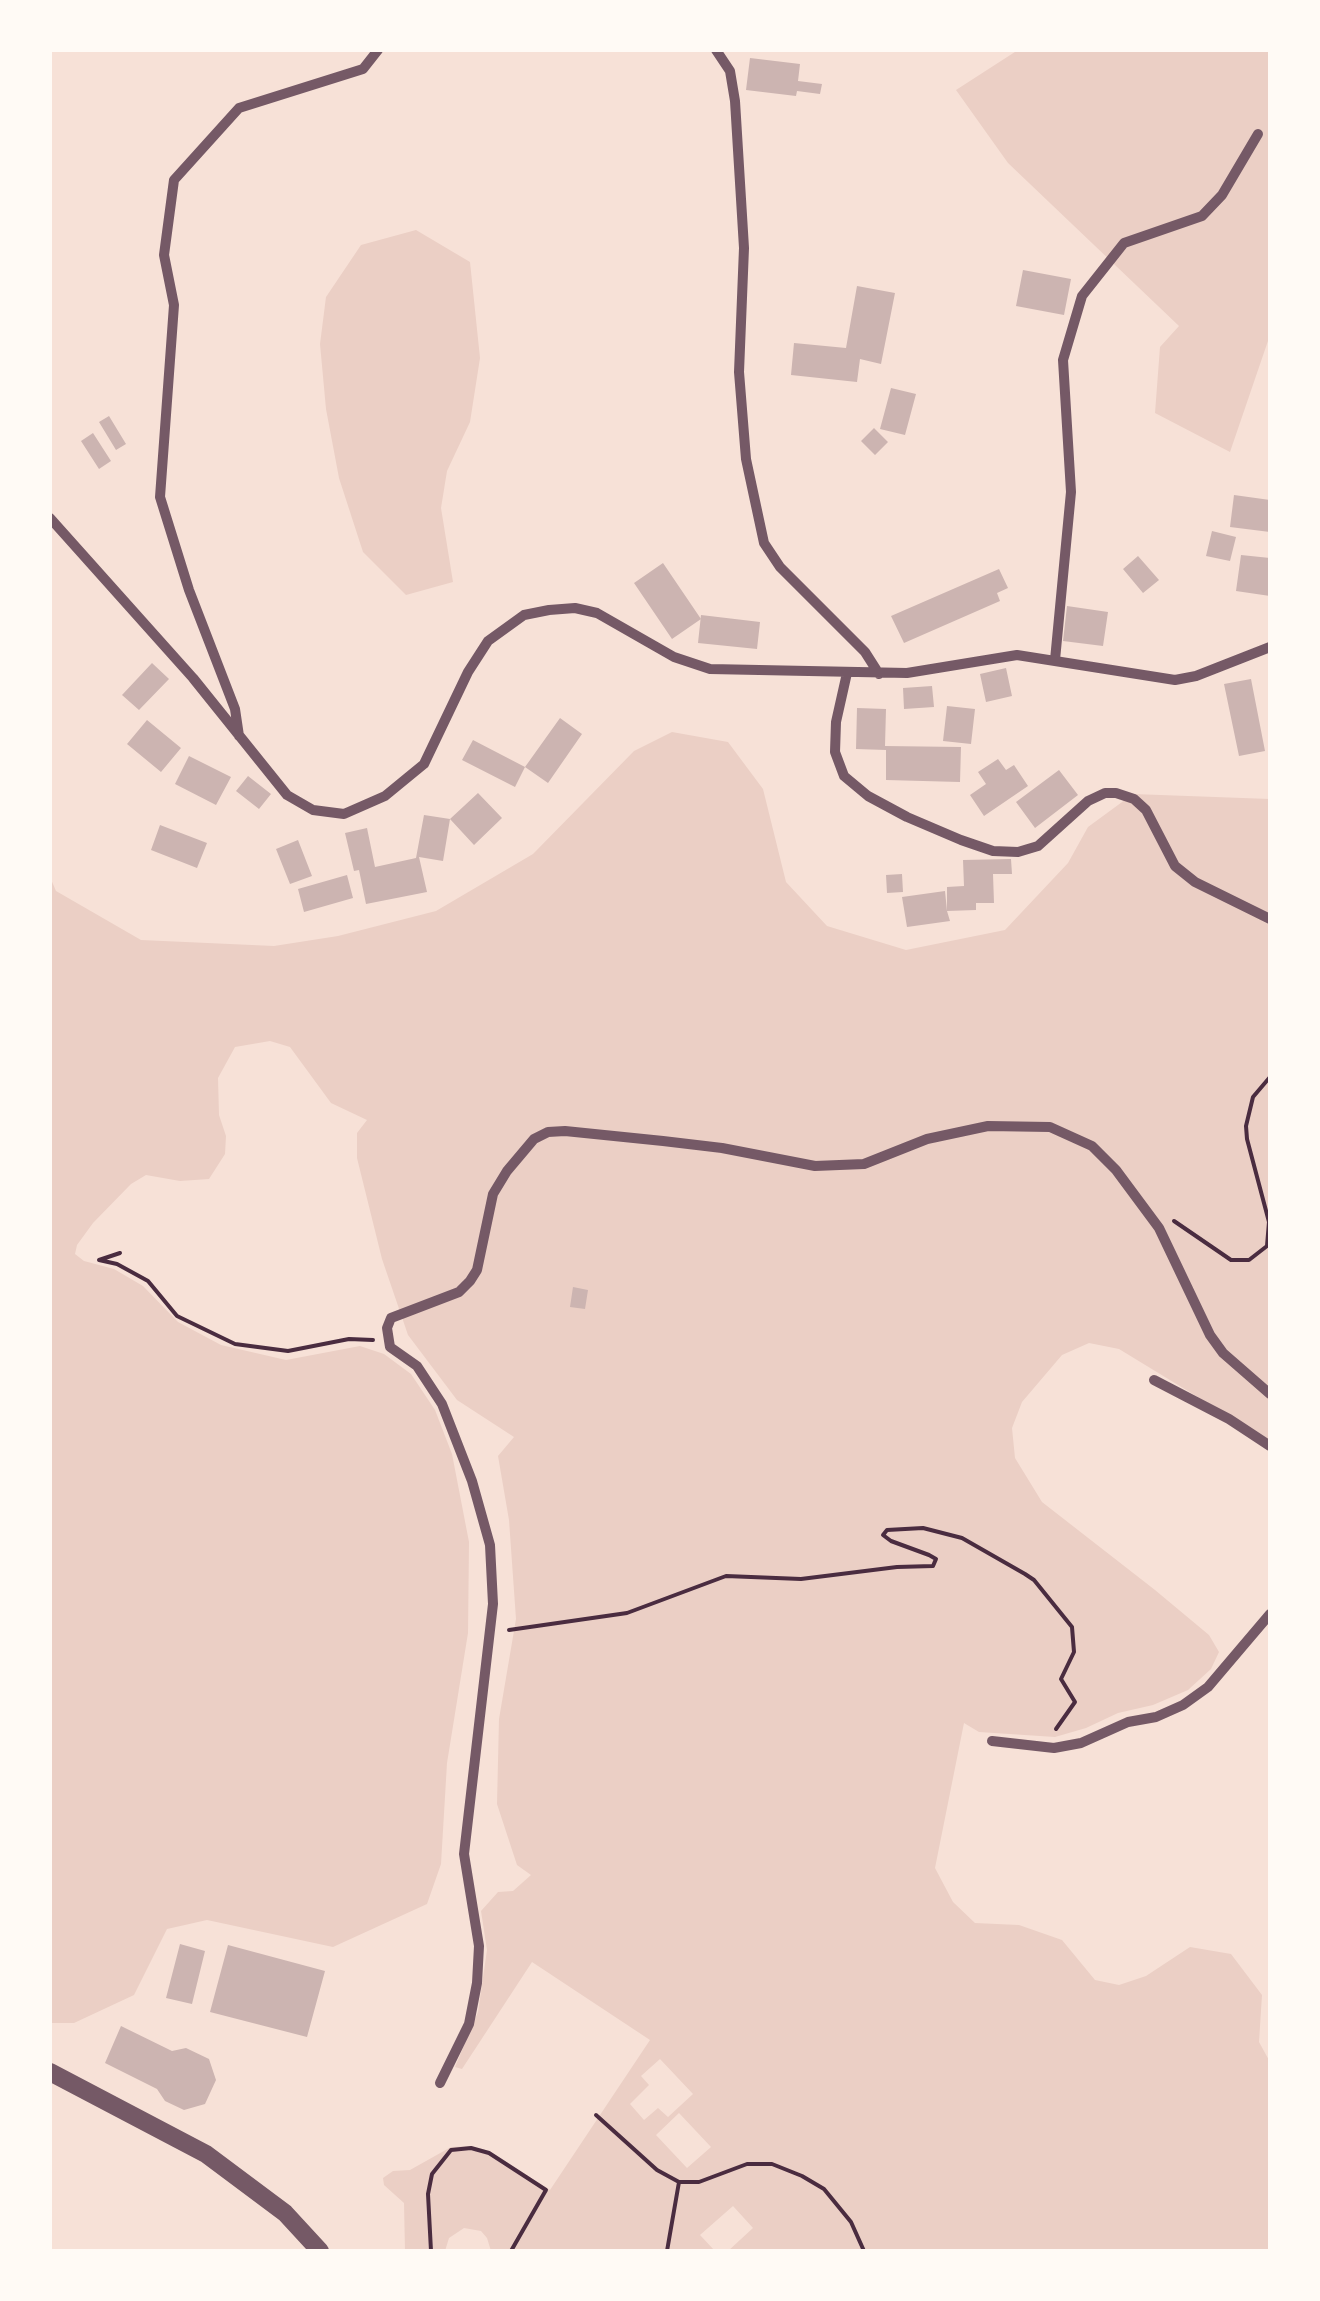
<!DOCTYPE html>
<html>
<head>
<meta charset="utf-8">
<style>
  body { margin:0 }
  #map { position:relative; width:1320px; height:2301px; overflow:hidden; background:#f7e1d7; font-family:"DM Sans",sans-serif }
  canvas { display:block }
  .frame { position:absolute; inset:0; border:52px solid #fffaf5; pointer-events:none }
</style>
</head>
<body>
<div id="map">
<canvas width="1320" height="2301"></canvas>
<div class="frame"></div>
</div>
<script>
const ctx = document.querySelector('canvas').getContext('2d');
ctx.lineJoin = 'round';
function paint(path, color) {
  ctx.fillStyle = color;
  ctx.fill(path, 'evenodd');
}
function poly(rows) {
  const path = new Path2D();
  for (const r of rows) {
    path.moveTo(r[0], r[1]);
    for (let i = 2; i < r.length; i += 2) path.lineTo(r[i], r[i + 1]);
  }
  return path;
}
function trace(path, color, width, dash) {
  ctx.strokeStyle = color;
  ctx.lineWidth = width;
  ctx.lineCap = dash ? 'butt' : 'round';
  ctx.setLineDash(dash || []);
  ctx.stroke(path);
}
const green = poly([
  [1018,50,1270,50,1270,335,1230,452,1155,413,1160,347,1179,326,1008,163,956,90],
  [416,230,470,262,480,358,470,422,447,471,441,508,453,582,406,595,363,552,339,478,326,409,320,344,326,297,361,245],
  [672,732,728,742,763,789,786,882,827,926,906,950,1005,930,1068,863,1088,827,1133,794,1270,799,1270,1441,1119,1349,1089,1343,1062,1355,1022,1402,1012,1428,1015,1458,1042,1502,1155,1590,1209,1635,1219,1652,1211,1669,1188,1690,1153,1705,1118,1713,1086,1728,1055,1737,979,1732,964,1723,935,1868,953,1902,975,1923,1019,1925,1062,1940,1095,1980,1119,1985,1146,1976,1190,1947,1231,1954,1262,1995,1259,2042,1270,2062,1270,2251,728,2251,753,2228,733,2206,700,2235,715,2251,491,2251,487,2238,481,2231,464,2228,449,2238,445,2251,405,2251,404,2203,384,2185,383,2178,393,2171,410,2170,451,2147,471,2146,489,2151,550,2190,650,2040,532,1962,462,2069,455,2067,478,2012,487,1950,481,1911,498,1892,513,1891,531,1875,517,1865,497,1804,499,1719,516,1619,509,1520,498,1456,514,1437,457,1400,408,1335,382,1259,357,1158,357,1133,367,1120,331,1103,290,1047,270,1041,235,1047,218,1078,219,1115,226,1136,225,1154,209,1179,180,1181,146,1175,131,1184,93,1223,77,1245,75,1254,84,1261,114,1269,143,1286,178,1322,221,1345,286,1360,360,1346,384,1354,411,1374,435,1410,452,1454,469,1542,468,1633,447,1763,441,1864,427,1904,333,1947,207,1920,167,1929,134,1995,74,2023,50,2023,50,877,56,891,141,940,274,946,338,936,436,911,533,854,634,751],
  [660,2059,693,2094,668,2117,658,2108,644,2120,630,2104,649,2085,641,2076],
  [679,2113,711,2147,687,2168,656,2135]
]);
const building = poly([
  [750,58,800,64,798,81,822,84,820,94,797,91,796,96,746,90],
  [1023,270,1071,279,1064,315,1016,306],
  [857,286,895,293,881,364,860,359,857,382,791,375,794,343,846,348],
  [891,388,916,394,905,435,880,429],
  [109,416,126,444,116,450,99,422],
  [874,428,888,442,875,455,861,441],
  [93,433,111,461,99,469,81,441],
  [1234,495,1270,500,1270,532,1230,527],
  [1212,531,1236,537,1230,561,1206,556],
  [1241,555,1270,558,1270,596,1236,591],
  [1138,556,1159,580,1143,593,1123,569],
  [663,563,701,619,672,639,634,583],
  [999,569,1008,588,997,593,1000,601,904,643,891,616],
  [1067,606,1108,612,1103,646,1063,641],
  [701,615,760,622,757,649,698,643],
  [152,663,169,679,139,710,122,695],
  [1006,668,1012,696,986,702,980,674],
  [1251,679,1265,751,1239,756,1224,684],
  [932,686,934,707,904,709,903,688],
  [947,706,975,709,971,744,943,741],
  [857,708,886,709,885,746,961,747,960,782,886,780,886,750,856,749],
  [560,718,582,734,548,783,525,767],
  [147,720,181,748,161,772,127,744],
  [473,740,525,767,515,787,462,760],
  [189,756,231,777,216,805,175,784],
  [998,759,1006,770,1014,765,1028,786,984,816,970,795,986,784,978,772],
  [1059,770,1078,795,1035,828,1016,802],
  [248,776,271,794,259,809,236,791],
  [478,793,502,818,474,845,450,819],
  [424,815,450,819,443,861,419,857,427,892,366,904,359,870,354,871,345,833,367,828,375,867,416,858],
  [160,825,207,843,197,868,151,850],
  [298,840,312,876,290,884,276,849],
  [1011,859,1012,874,993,874,994,903,976,903,976,910,947,911,950,921,907,927,902,897,945,891,947,911,947,887,964,886,963,860],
  [902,874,903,892,887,893,886,875],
  [347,875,353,898,304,912,298,889],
  [573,1287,588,1290,585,1309,570,1307],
  [180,1944,205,1951,192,2004,166,1998],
  [228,1945,325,1971,307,2037,210,2012],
  [121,2026,172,2051,186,2048,209,2059,216,2080,205,2104,184,2110,165,2101,157,2089,105,2063]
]);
const path = poly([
  [1174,1221,1231,1260,1249,1260,1267,1246,1269,1222,1247,1139,1246,1126,1253,1097,1270,1077],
  [120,1253,99,1260,117,1264,148,1281,177,1316,235,1344,288,1351,349,1339,373,1340],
  [509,1630,627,1613,726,1576,801,1579,897,1567,933,1566,936,1559,929,1555,891,1541,883,1535,887,1530,923,1528,962,1538,1025,1574,1034,1580,1072,1627,1074,1652,1061,1679,1075,1702,1056,1729],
  [596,2115,657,2170,679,2182,699,2182,747,2164,772,2164,802,2176,824,2189,851,2222,864,2251],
  [431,2251,428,2194,432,2174,451,2150,471,2148,489,2153,546,2190,511,2251],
  [667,2251,679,2182]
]);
const minor = poly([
  [716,50,730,71,735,101,744,248,739,372,746,459,764,543,780,567,865,652,879,674],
  [50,518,193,678,287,795,313,810,344,814,385,796,424,764,468,672,488,641,524,615,549,610,575,608,597,613,674,657,710,669,907,673,1017,655,1175,680,1196,676,1270,647],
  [1055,660,1071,492,1063,360,1082,296,1124,243,1202,216,1222,195,1258,134],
  [847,673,836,722,835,752,844,776,868,796,907,817,961,840,993,851,1018,852,1038,846,1088,801,1105,793,1116,793,1134,799,1146,810,1175,866,1195,882,1270,919],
  [239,736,235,709,189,590,160,497,174,305,164,255,174,180,239,108,363,69,378,50],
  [1154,1380,1229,1419,1270,1446],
  [992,1741,1054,1748,1081,1743,1128,1722,1156,1717,1183,1705,1208,1687,1270,1614],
  [440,2083,469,2024,477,1983,479,1946,464,1854,493,1604,490,1545,472,1481,442,1404,417,1366,390,1347,387,1328,391,1318,459,1292,470,1281,477,1270,493,1194,507,1171,534,1139,548,1132,565,1131,663,1141,722,1148,815,1166,864,1164,927,1139,988,1126,1050,1127,1092,1146,1116,1170,1159,1228,1210,1335,1223,1353,1270,1394]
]);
const tertiary = poly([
  [50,2072,206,2154,285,2213,320,2251]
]);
paint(green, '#ebcfc5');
paint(building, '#ccb4b1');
trace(path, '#4a2c40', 4);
trace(minor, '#755966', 10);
trace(tertiary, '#755966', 18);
</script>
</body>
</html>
